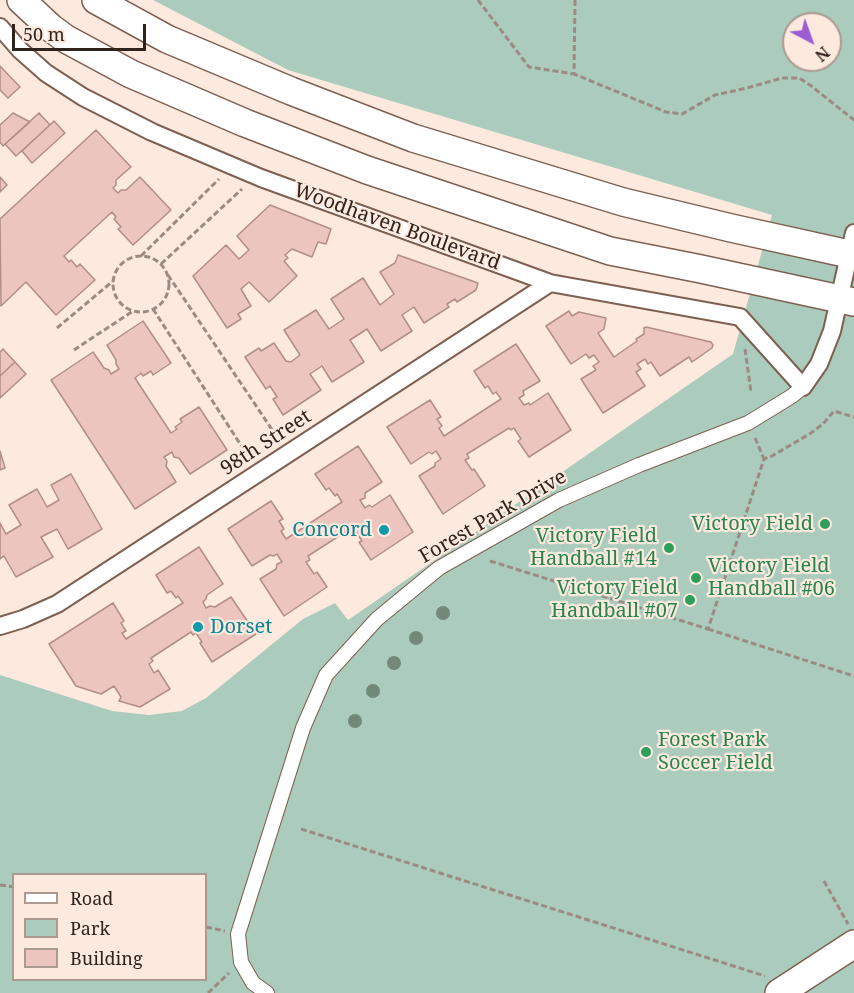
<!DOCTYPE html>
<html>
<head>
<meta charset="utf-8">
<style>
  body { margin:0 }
  #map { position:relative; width:854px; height:993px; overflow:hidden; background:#fee9df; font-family:"Noto Serif",serif }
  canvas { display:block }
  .legend { position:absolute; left:12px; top:873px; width:195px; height:108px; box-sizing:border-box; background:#fee9df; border:2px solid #ab9a91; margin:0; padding:8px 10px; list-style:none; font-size:18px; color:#2f231c }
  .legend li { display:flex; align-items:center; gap:12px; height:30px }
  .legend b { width:30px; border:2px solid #ab9a91 }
  .north { position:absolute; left:782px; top:12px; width:60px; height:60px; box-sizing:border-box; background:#fee9df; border:2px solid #ab9a91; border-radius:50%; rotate:139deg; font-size:16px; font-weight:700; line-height:24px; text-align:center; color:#2f231c }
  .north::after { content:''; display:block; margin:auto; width:21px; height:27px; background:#9a5dd4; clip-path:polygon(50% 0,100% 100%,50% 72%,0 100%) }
  .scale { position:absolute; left:12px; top:24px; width:134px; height:27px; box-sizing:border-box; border:3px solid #2f231c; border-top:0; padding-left:8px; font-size:18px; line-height:21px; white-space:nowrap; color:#2f231c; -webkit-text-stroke:4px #fee9df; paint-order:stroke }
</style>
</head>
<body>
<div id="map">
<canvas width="854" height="993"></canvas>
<ul class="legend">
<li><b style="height:8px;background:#fff"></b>Road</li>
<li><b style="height:16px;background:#abcbbc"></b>Park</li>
<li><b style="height:16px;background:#ecc6be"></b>Building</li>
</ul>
<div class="north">N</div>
<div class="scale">50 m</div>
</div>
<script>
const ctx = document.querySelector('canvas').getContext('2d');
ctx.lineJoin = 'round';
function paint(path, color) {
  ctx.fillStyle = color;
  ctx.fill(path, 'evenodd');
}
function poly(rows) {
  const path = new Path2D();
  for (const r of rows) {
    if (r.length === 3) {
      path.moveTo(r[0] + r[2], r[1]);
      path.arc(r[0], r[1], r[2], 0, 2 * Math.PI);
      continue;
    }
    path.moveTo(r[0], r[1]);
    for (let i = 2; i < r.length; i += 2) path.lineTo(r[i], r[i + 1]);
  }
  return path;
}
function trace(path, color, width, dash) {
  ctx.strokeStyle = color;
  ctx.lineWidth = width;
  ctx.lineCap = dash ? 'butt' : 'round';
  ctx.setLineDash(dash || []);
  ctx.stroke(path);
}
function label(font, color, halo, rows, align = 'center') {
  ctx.font = font + ' "Noto Serif",serif';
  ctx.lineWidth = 4.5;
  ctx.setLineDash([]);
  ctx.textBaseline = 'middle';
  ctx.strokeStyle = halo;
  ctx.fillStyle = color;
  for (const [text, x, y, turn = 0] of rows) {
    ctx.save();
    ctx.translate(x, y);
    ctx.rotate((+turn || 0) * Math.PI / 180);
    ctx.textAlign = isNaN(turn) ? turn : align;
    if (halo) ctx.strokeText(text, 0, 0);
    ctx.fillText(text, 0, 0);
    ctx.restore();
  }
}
const green = poly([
  [153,0,854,0,854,993,0,993,0,675,112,711,149,715,182,711,206,698,303,619,335,603,348,620,733,354,772,215,288,70],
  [794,24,830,24,830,60,794,60],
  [14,874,206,874,206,980,14,980]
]);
const building = poly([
  [0,66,20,87,8,98,0,90,0,66],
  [13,113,30,122,3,146,0,142,0,125,13,113],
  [39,113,50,125,16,156,5,144,39,113],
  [54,121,65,133,32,163,22,151,54,121],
  [96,130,131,167,116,180,116,185,113,188,118,193,121,190,126,190,140,177,171,210,133,245,118,229,121,227,114,219,116,217,112,212,64,256,69,262,71,260,77,267,80,264,95,280,56,315,26,282,1,306,0,219,96,130],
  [0,177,7,185,0,192,0,177],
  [270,205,331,229,326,244,318,242,312,257,292,249,285,255,288,258,284,261,297,276,269,302,249,282,241,289,251,306,238,314,241,319,227,328,193,276,226,245,239,259,249,250,237,236,270,205],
  [398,255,478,283,476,290,457,302,455,299,447,304,449,307,424,323,414,307,402,315,412,331,381,351,367,329,350,340,364,362,332,382,322,366,310,374,321,390,283,415,273,399,277,397,270,386,266,389,245,357,259,348,261,351,274,343,286,361,291,362,300,355,284,330,316,310,329,329,344,319,331,299,363,278,380,305,394,294,380,272,395,263,398,255],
  [569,311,572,316,579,312,606,318,604,329,598,333,614,357,637,341,636,339,644,334,644,328,646,327,711,342,713,345,712,348,692,362,689,357,660,376,651,362,648,364,645,359,637,364,641,369,636,372,645,386,603,413,581,379,596,370,593,366,599,362,594,355,589,358,586,354,571,364,546,326,569,311],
  [143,321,171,363,153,375,151,371,143,376,141,373,135,378,171,433,177,429,175,427,182,422,180,419,199,407,227,450,190,474,179,458,174,457,172,452,164,457,167,461,166,466,176,482,135,509,51,380,93,352,104,368,109,370,111,374,119,369,116,364,116,360,107,345,143,321],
  [516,344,540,381,523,391,524,395,519,398,524,405,529,403,530,405,548,393,571,430,529,457,518,441,521,439,514,428,511,430,509,428,467,454,469,458,465,460,472,470,474,469,485,486,443,514,419,476,435,466,435,463,441,459,436,451,432,454,429,452,411,464,387,427,430,400,441,417,437,419,442,426,439,428,444,436,501,399,496,392,493,394,488,386,485,388,474,371,516,344],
  [3,349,15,362,0,376,0,352,3,349],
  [15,362,26,374,0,398,0,376,15,362],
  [358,446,382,482,365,493,365,498,360,500,365,508,369,505,372,507,390,495,413,532,371,560,359,542,362,541,355,530,352,532,350,529,308,556,310,560,306,562,314,574,317,572,327,587,284,616,260,579,276,569,277,564,282,562,277,554,274,556,270,555,252,566,228,529,271,501,283,519,279,521,284,529,281,531,286,539,342,502,337,494,335,496,329,488,326,490,315,474,358,446],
  [0,451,5,468,0,470,0,451],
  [71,474,102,529,68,549,57,529,41,537,53,557,16,577,4,556,0,559,0,523,6,534,21,525,9,505,37,489,47,507,59,500,51,485,71,474],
  [199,547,223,584,207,595,206,599,203,602,206,608,210,606,215,607,231,597,256,634,212,662,200,643,202,642,196,633,193,635,191,632,151,658,153,661,149,664,154,673,158,670,170,689,140,707,119,701,121,697,114,686,101,694,76,686,49,644,113,603,124,621,121,623,126,631,122,633,126,639,183,603,178,596,176,598,171,591,167,593,156,575,199,547]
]);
const path = poly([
  [478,0,529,67,574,74],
  [575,0,574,74,666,112,682,114,715,95,747,88,782,78,799,78,810,85,854,120],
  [141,256,219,179],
  [141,284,28],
  [161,264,242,189],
  [168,275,275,434],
  [153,309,246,453],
  [57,328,113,281],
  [745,349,751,392],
  [74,350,133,311],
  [755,438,764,459],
  [490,561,708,629,764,459,772,456,811,433,823,424,834,411,854,417],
  [708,629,854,676],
  [301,829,765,976],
  [824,881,848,924],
  [0,885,14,887],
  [206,927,225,931],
  [208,993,229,973]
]);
const pedestrian = poly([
  [267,993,253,983,241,962,238,934,303,728,326,675,377,619,439,568,559,500,639,465,748,423,792,396,803,387]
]);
const minor = poly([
  [0,27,20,50,46,73,83,97,152,132,261,178,550,283,740,317,803,387,819,364,832,331,854,233],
  [0,626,23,619,57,604,550,283]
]);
const primary = poly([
  [21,0,51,28,66,39,131,74,245,123,367,170,610,251,701,269,854,302],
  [96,0,167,39,291,91,413,138,623,202,731,228,854,255],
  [779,993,854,944]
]);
const trees = [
  [443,613],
  [416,638],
  [394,663],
  [373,691],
  [355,721]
];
const markers = [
  [825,524,6,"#2e9e5b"],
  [384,530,6,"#0f9aa8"],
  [669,548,6,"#2e9e5b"],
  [696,578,6,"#2e9e5b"],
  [690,600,6,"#2e9e5b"],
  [198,627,6,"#0f9aa8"],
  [646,752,6,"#2e9e5b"]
];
const streetNames = [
  ["Woodhaven Boulevard",397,227,20],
  ["98th Street",266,443,-33],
  ["Forest Park Drive",493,517,-30]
];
const leisureNames = [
  ["Victory Field",813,524],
  ["Victory Field",657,536],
  ["Handball #14",657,559],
  ["Victory Field",708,566,"left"],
  ["Handball #06",708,589,"left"],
  ["Victory Field",678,588],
  ["Handball #07",678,611],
  ["Forest Park",658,740,"left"],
  ["Soccer Field",658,763,"left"]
];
const cultureNames = [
  ["Concord",372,530],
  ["Dorset",210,627,"left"]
];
paint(green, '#abcbbc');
paint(building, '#ecc6be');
trace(building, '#b18e87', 1.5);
trace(pedestrian, '#7d6051', 16);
trace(minor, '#7d6051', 20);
trace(primary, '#7d6051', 30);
trace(path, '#9c8b83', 3, [6, 3]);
trace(pedestrian, '#fff', 14);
trace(minor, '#fff', 16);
trace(primary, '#fff', 27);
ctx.fillStyle = '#728879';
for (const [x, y] of trees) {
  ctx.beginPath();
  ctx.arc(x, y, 7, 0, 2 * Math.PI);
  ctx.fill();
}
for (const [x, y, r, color] of markers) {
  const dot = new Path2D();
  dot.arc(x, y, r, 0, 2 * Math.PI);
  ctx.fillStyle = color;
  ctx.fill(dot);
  trace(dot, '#fee9df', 2);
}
label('20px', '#2f231c', '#fee9df', streetNames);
label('20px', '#27864d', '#fee9df', leisureNames, 'right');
label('20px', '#0d838f', '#fee9df', cultureNames, 'right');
</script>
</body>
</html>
